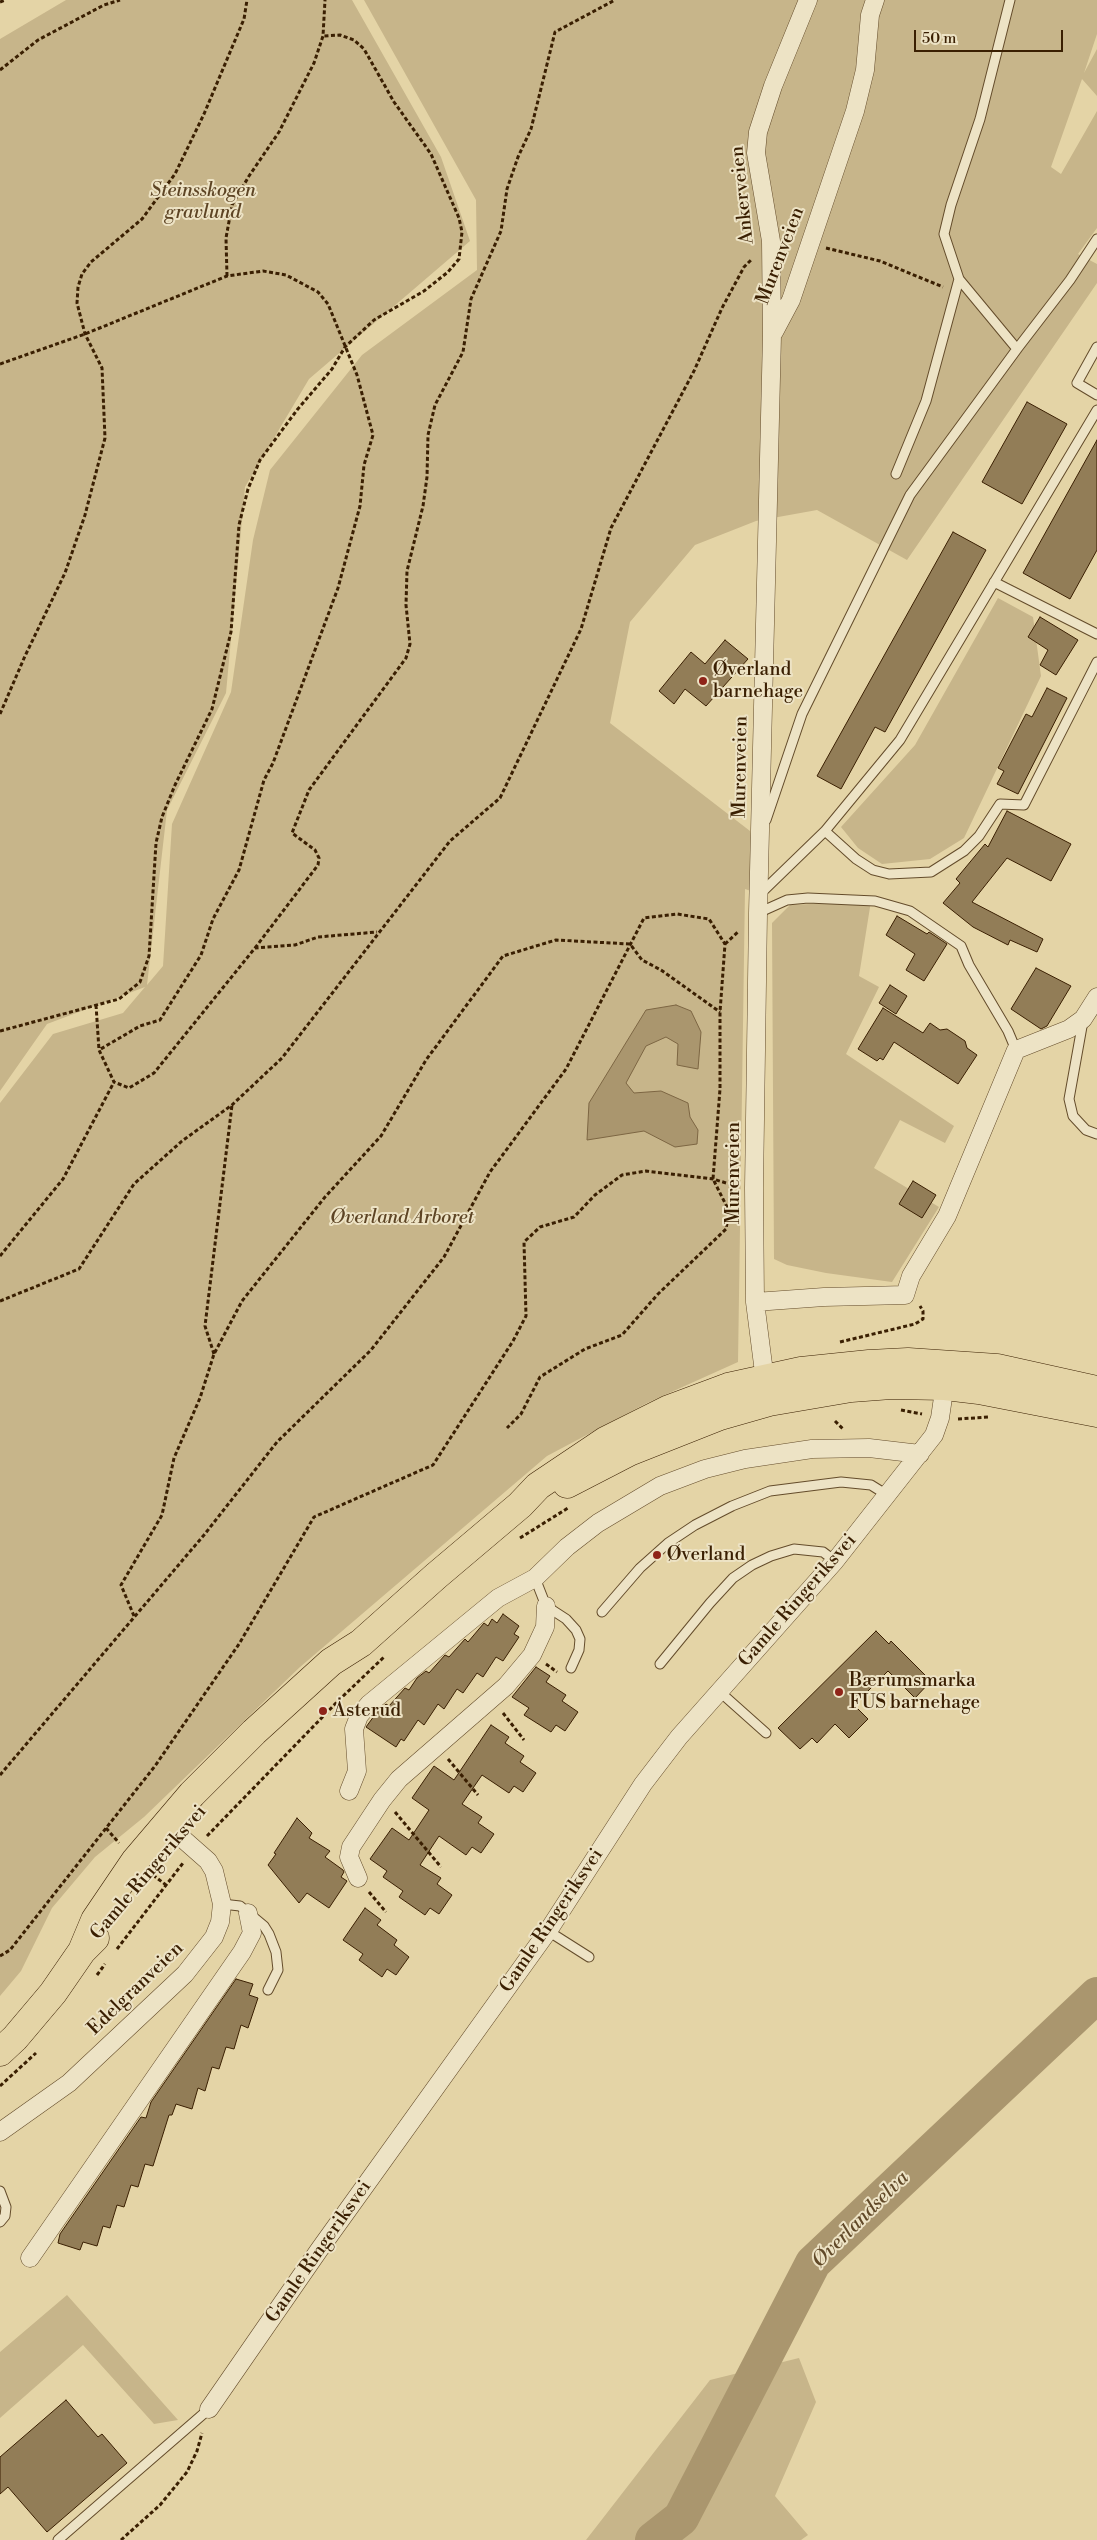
<!DOCTYPE html>
<html>
<head>
<meta charset="utf-8">
<style>
  body { margin:0 }
  #map { position:relative; width:1097px; height:2540px; overflow:hidden; background:#e4d4a6; font-family:"Libre Bodoni",serif }
  canvas { display:block }
  .scale { position:absolute; left:914px; top:30px; width:149px; height:22px; box-sizing:border-box; border:2px solid #3a1f02; border-top:0; padding-left:6px; font-size:15px; line-height:18px; white-space:nowrap; color:#3a1f02; -webkit-text-stroke:4px #ede3c5; paint-order:stroke }
</style>
</head>
<body>
<div id="map">
<canvas width="1097" height="2540"></canvas>
<div class="scale">50 m</div>
</div>
<script>
const ctx = document.querySelector('canvas').getContext('2d');
ctx.lineJoin = 'round';
function paint(path, color) {
  ctx.fillStyle = color;
  ctx.fill(path, 'evenodd');
}
function poly(rows) {
  const path = new Path2D();
  for (const r of rows) {
    path.moveTo(r[0], r[1]);
    for (let i = 2; i < r.length; i += 2) path.lineTo(r[i], r[i + 1]);
  }
  return path;
}
function trace(path, color, width, dash) {
  ctx.strokeStyle = color;
  ctx.lineWidth = width;
  ctx.lineCap = dash ? 'butt' : 'round';
  ctx.setLineDash(dash || []);
  ctx.stroke(path);
}
function label(font, color, halo, rows, align = 'center') {
  ctx.font = font + ' "Libre Bodoni",serif';
  ctx.lineWidth = 4;
  ctx.setLineDash([]);
  ctx.textBaseline = 'middle';
  ctx.strokeStyle = halo;
  ctx.fillStyle = color;
  for (const [text, x, y, turn = 0] of rows) {
    ctx.save();
    ctx.translate(x, y);
    ctx.rotate((+turn || 0) * Math.PI / 180);
    ctx.textAlign = isNaN(turn) ? turn : align;
    if (halo) ctx.strokeText(text, 0, 0);
    ctx.fillText(text, 0, 0);
    ctx.restore();
  }
}
const green = poly([
  [66,0,352,0,441,157,470,241,309,379,245,487,226,693,167,810,147,985,163,966,172,824,231,692,253,540,270,470,362,355,477,270,476,200,364,0,1097,0,1097,34,1084,73,1097,49,1097,96,1082,79,1051,167,1061,174,1097,111,1097,228,1078,254,1097,264,1097,283,907,560,817,510,756,521,695,545,630,622,610,723,750,831,760,894,745,889,738,1362,647,1403,547,1456,300,1667,144,1817,95,1857,52,1908,21,1971,0,1996,0,1103,53,1034,123,1013,145,987,47,1024,0,1091,0,39],
  [998,598,1033,617,1041,676,964,838,930,859,882,864,858,848,841,827,915,745],
  [871,901,859,976,879,987,846,1054,954,1126,945,1143,900,1120,874,1168,939,1207,892,1282,826,1273,787,1265,774,1259,772,923,790,905],
  [67,2295,178,2420,154,2424,83,2345,0,2418,0,2352],
  [799,2358,816,2402,775,2496,808,2535,801,2540,586,2540,710,2380]
]);
const water = poly([
  [676,1005,691,1011,701,1032,698,1069,677,1065,678,1044,666,1037,646,1046,626,1083,634,1093,661,1091,688,1103,690,1117,698,1130,697,1144,675,1147,644,1131,587,1140,589,1103,646,1010,676,1005]
]);
const river = poly([
  [653,2540,681,2518,813,2263,1097,1995]
]);
const building = poly([
  [1027,402,1067,424,1022,504,982,482,1027,402],
  [1097,440,1097,550,1070,599,1023,573,1097,440],
  [953,532,986,550,885,732,875,727,841,789,817,776,953,532],
  [1040,617,1078,640,1056,675,1040,665,1048,650,1028,637,1040,617],
  [725,640,748,659,706,706,685,689,674,704,659,691,691,652,705,664,725,640],
  [1047,688,1067,698,1018,794,997,784,1004,771,998,768,1026,714,1032,717,1047,688],
  [1007,811,1071,844,1051,881,1007,858,972,902,1043,939,1037,952,1010,940,1008,945,973,927,943,903,960,883,956,879,985,844,988,847,1007,811],
  [897,916,927,934,929,932,947,944,924,981,906,970,915,954,886,935,897,916],
  [1036,968,1071,986,1047,1026,1041,1029,1011,1009,1036,968],
  [890,985,907,996,896,1014,879,1003,890,985],
  [883,1008,923,1033,930,1023,940,1030,947,1029,965,1041,967,1048,977,1055,958,1084,894,1042,883,1060,880,1058,877,1061,858,1049,883,1008],
  [913,1181,936,1195,922,1218,899,1204,913,1181],
  [503,1614,519,1626,514,1634,519,1637,503,1661,496,1657,483,1677,477,1673,463,1693,457,1689,444,1709,438,1704,424,1725,418,1720,404,1741,401,1739,396,1747,366,1727,377,1712,386,1704,389,1706,405,1688,409,1690,417,1678,426,1671,429,1673,445,1655,449,1657,465,1639,468,1642,484,1623,488,1626,492,1619,497,1623,503,1614],
  [876,1631,889,1644,891,1641,931,1681,915,1698,888,1671,854,1705,868,1719,849,1738,835,1724,817,1743,812,1738,800,1749,778,1728,876,1631],
  [536,1667,550,1676,546,1682,566,1695,562,1701,578,1712,565,1731,556,1725,551,1732,524,1715,529,1708,512,1697,536,1667],
  [491,1725,509,1737,505,1743,524,1756,520,1762,536,1773,523,1792,514,1786,509,1793,482,1775,462,1804,482,1817,478,1823,494,1834,481,1853,472,1847,466,1855,439,1836,420,1865,441,1878,437,1884,452,1895,439,1914,430,1908,425,1915,399,1897,403,1891,383,1877,387,1871,370,1859,392,1828,409,1840,429,1810,412,1798,434,1766,454,1780,491,1725],
  [297,1818,312,1833,309,1838,330,1851,325,1857,343,1870,344,1872,341,1877,347,1881,329,1908,307,1893,299,1903,268,1865,276,1854,274,1853,297,1818],
  [365,1908,381,1920,377,1925,397,1940,394,1945,409,1957,396,1975,387,1969,382,1977,359,1960,363,1954,343,1940,365,1908],
  [236,1979,253,1984,249,1995,258,1998,248,2028,241,2025,234,2049,226,2047,219,2069,212,2067,205,2091,198,2088,192,2109,176,2104,172,2115,169,2115,153,2166,145,2164,138,2187,131,2185,124,2207,117,2205,110,2228,103,2226,97,2246,83,2242,80,2250,58,2243,60,2234,141,2117,146,2118,151,2102,236,1979],
  [66,2400,98,2437,102,2434,127,2463,47,2532,8,2487,0,2494,0,2457,66,2400]
]);
const path = poly([
  [0,2,5,0],
  [0,70,38,40,104,5,120,0],
  [826,248,880,261,943,287],
  [227,276,226,238,232,205,249,176,279,132,314,63,323,36,325,0],
  [0,364,85,334,227,276,263,271,286,275,318,292,328,304,357,375,373,435,364,465,360,506,338,588,273,763,264,780,239,870,213,919,201,955,160,1020,140,1026,99,1050],
  [0,714,25,656,65,573,85,515,105,438,102,368,85,334,77,303,78,287,82,274,91,262,142,219,175,174,204,114,244,19,247,0],
  [725,944,739,931],
  [255,948,318,865,319,858,315,850,292,833,309,790,406,658,410,644,406,605,407,571,423,506,427,477,428,435,435,405,463,352,471,299,501,231,507,189,518,157,531,129,555,32,615,0],
  [96,1005,99,1050,114,1082,129,1088,154,1073,255,948,295,945,318,937,377,932],
  [0,1031,119,999,140,982,149,956,156,843,162,817,175,785,212,709,231,632,239,525,248,489,260,460,297,410,332,369,345,347,374,320,424,291,448,272,459,259,462,232,459,218,431,154,394,102,364,49,354,40,340,35,323,36],
  [0,1256,63,1179,114,1082],
  [0,1301,79,1269,134,1184,182,1141,232,1105,282,1058,450,841,500,798,581,629,611,528,694,371,722,308,744,267,752,259],
  [840,1342,915,1324,923,1319,923,1311,920,1306],
  [214,1354,205,1326,232,1105],
  [901,1410,922,1414],
  [958,1419,989,1417],
  [835,1421,843,1429],
  [520,1538,568,1508],
  [134,1616,121,1585,162,1515,174,1458,200,1398,214,1354,242,1301,325,1197,381,1136,426,1060,503,956,556,940,630,944,642,960,661,970,720,1012],
  [546,1664,557,1672],
  [503,1713,524,1740],
  [448,1759,478,1795],
  [0,1775,204,1535,277,1442,371,1350,444,1257,490,1172,566,1069,644,918,677,914,709,919,725,944,720,1012,720,1089,713,1179,729,1211,726,1229,658,1294,622,1335,585,1349,540,1377,521,1414,507,1428],
  [395,1812,441,1867],
  [106,1828,119,1843],
  [207,1836,339,1700,384,1657],
  [153,1875,166,1885],
  [369,1892,386,1912],
  [117,1949,183,1863],
  [0,1956,10,1950,155,1766,239,1644,314,1517,433,1465,513,1341,526,1316,524,1242,540,1227,574,1217,595,1195,622,1175,646,1171,713,1179,736,1186],
  [97,1975,105,1964],
  [0,2086,36,2053],
  [121,2540,160,2505,187,2472,197,2451,202,2433]
]);
const lane = poly([
  [1010,0,980,119,951,205,944,234,959,279,1017,349],
  [1097,347,1077,383,1097,395],
  [896,474,926,401,959,279],
  [994,582,1097,634],
  [766,820,802,714,910,495,1017,349,1070,280,1097,239],
  [825,831,856,859,873,870,889,874,931,872,964,851,979,836,1000,804,1024,805,1097,662],
  [760,894,825,831,900,740,1097,410],
  [758,913,787,900,808,898,875,901,910,911,961,946,969,965,1008,1031,1016,1050],
  [1083,1021,1069,1099,1073,1116,1086,1130,1097,1134],
  [535,1578,546,1606,566,1619,576,1630,580,1639,579,1650,571,1668],
  [602,1612,640,1568,668,1543,695,1525,732,1506,770,1491,841,1482,871,1485,887,1495],
  [660,1664,710,1603,733,1578,752,1565,771,1556,794,1549,823,1552,835,1561],
  [720,1692,766,1733],
  [222,1904,240,1906,264,1926,269,1934,276,1952,278,1970,268,1990],
  [548,1931,589,1957],
  [0,2191,6,2207,5,2216,0,2222],
  [58,2540,209,2409]
]);
const street = poly([
  [774,332,791,300,855,111,865,70,870,15,875,0],
  [755,1302,824,1297,905,1295,911,1276,947,1216,1016,1050,1069,1029,1083,1019,1097,997],
  [766,1388,755,1302,754,1188,758,913,772,335,771,241,756,153,758,132,773,86,808,0],
  [349,1791,357,1771,354,1729,359,1716,369,1704,498,1598,535,1578,567,1547,598,1523,660,1486,705,1469,745,1459,812,1449,869,1448,920,1454],
  [358,1878,349,1857,351,1847,382,1800,399,1779,506,1686,532,1655,545,1627,546,1606],
  [0,2132,69,2083,185,1974,214,1937,220,1922,222,1904,214,1871,208,1861,166,1824],
  [30,2258,242,1952,252,1933,248,1913],
  [209,2409,319,2250,548,1931,643,1784,679,1737,835,1561,934,1435,940,1418,946,1377]
]);
const primary = poly([
  [567,1484,629,1452,720,1416,769,1402,851,1388,891,1385,945,1386,979,1390,1097,1413],
  [82,1951,95,1920,135,1861,192,1794,254,1732,331,1662,361,1643,436,1576,520,1505,538,1486,605,1441,669,1409,728,1387,801,1371,869,1364,908,1362,997,1368,1097,1390],
  [0,2052,15,2038,53,1993,82,1951,95,1938]
]);
const markers = [
  [703,681,5,"#8f2418"],
  [657,1555,5,"#8f2418"],
  [839,1692,5,"#8f2418"],
  [323,1711,5,"#8f2418"]
];
const parkNames = [
  ["Steinsskogen",203,191],
  ["gravlund",203,213],
  ["Øverland Arboret",402,1218]
];
const streetNames = [
  ["Ankerveien",743,195,-96],
  ["Murenveien",781,256,-69],
  ["Murenveien",741,767,-89],
  ["Murenveien",734,1173,-90],
  ["Gamle Ringeriksvei",798,1601,-49],
  ["Gamle Ringeriksvei",149,1873,-50],
  ["Gamle Ringeriksvei",552,1921,-56],
  ["Edelgranveien",136,1989,-44],
  ["Gamle Ringeriksvei",319,2252,-55]
];
const poiNames = [
  ["Øverland",713,670],
  ["barnehage",713,692],
  ["Øverland",667,1555],
  ["Bærumsmarka",849,1681],
  ["FUS barnehage",849,1703],
  ["Åsterud",333,1711]
];
const waterNames = [
  ["Øverlandselva",861,2220,-45]
];
paint(green, '#c7b58a');
paint(water, '#aa966e');
trace(water, '#7d6643', 1);
trace(river, '#aa966e', 36);
paint(building, '#927d57');
trace(building, '#3a1f02', 1);
trace(lane, '#644c2b', 11);
trace(street, '#644c2b', 19);
trace(primary, '#3a1f02', 29);
trace(path, '#3a1f02', 3, [4, 2.5]);
trace(lane, '#ede3c5', 9);
trace(street, '#ede3c5', 18);
trace(primary, '#e4d4a6', 28);
for (const [x, y, r, color] of markers) {
  const dot = new Path2D();
  dot.arc(x, y, r, 0, 2 * Math.PI);
  ctx.fillStyle = color;
  ctx.fill(dot);
  trace(dot, '#ede3c5', 2);
}
label('italic 19px', '#5d4424', '#ede3c5', parkNames);
label('19px', '#3a1f02', '#ede3c5', streetNames);
label('19px', '#3a1f02', '#ede3c5', poiNames, 'left');
label('italic 20px', '#614928', '#ede3c5', waterNames);
</script>
</body>
</html>
